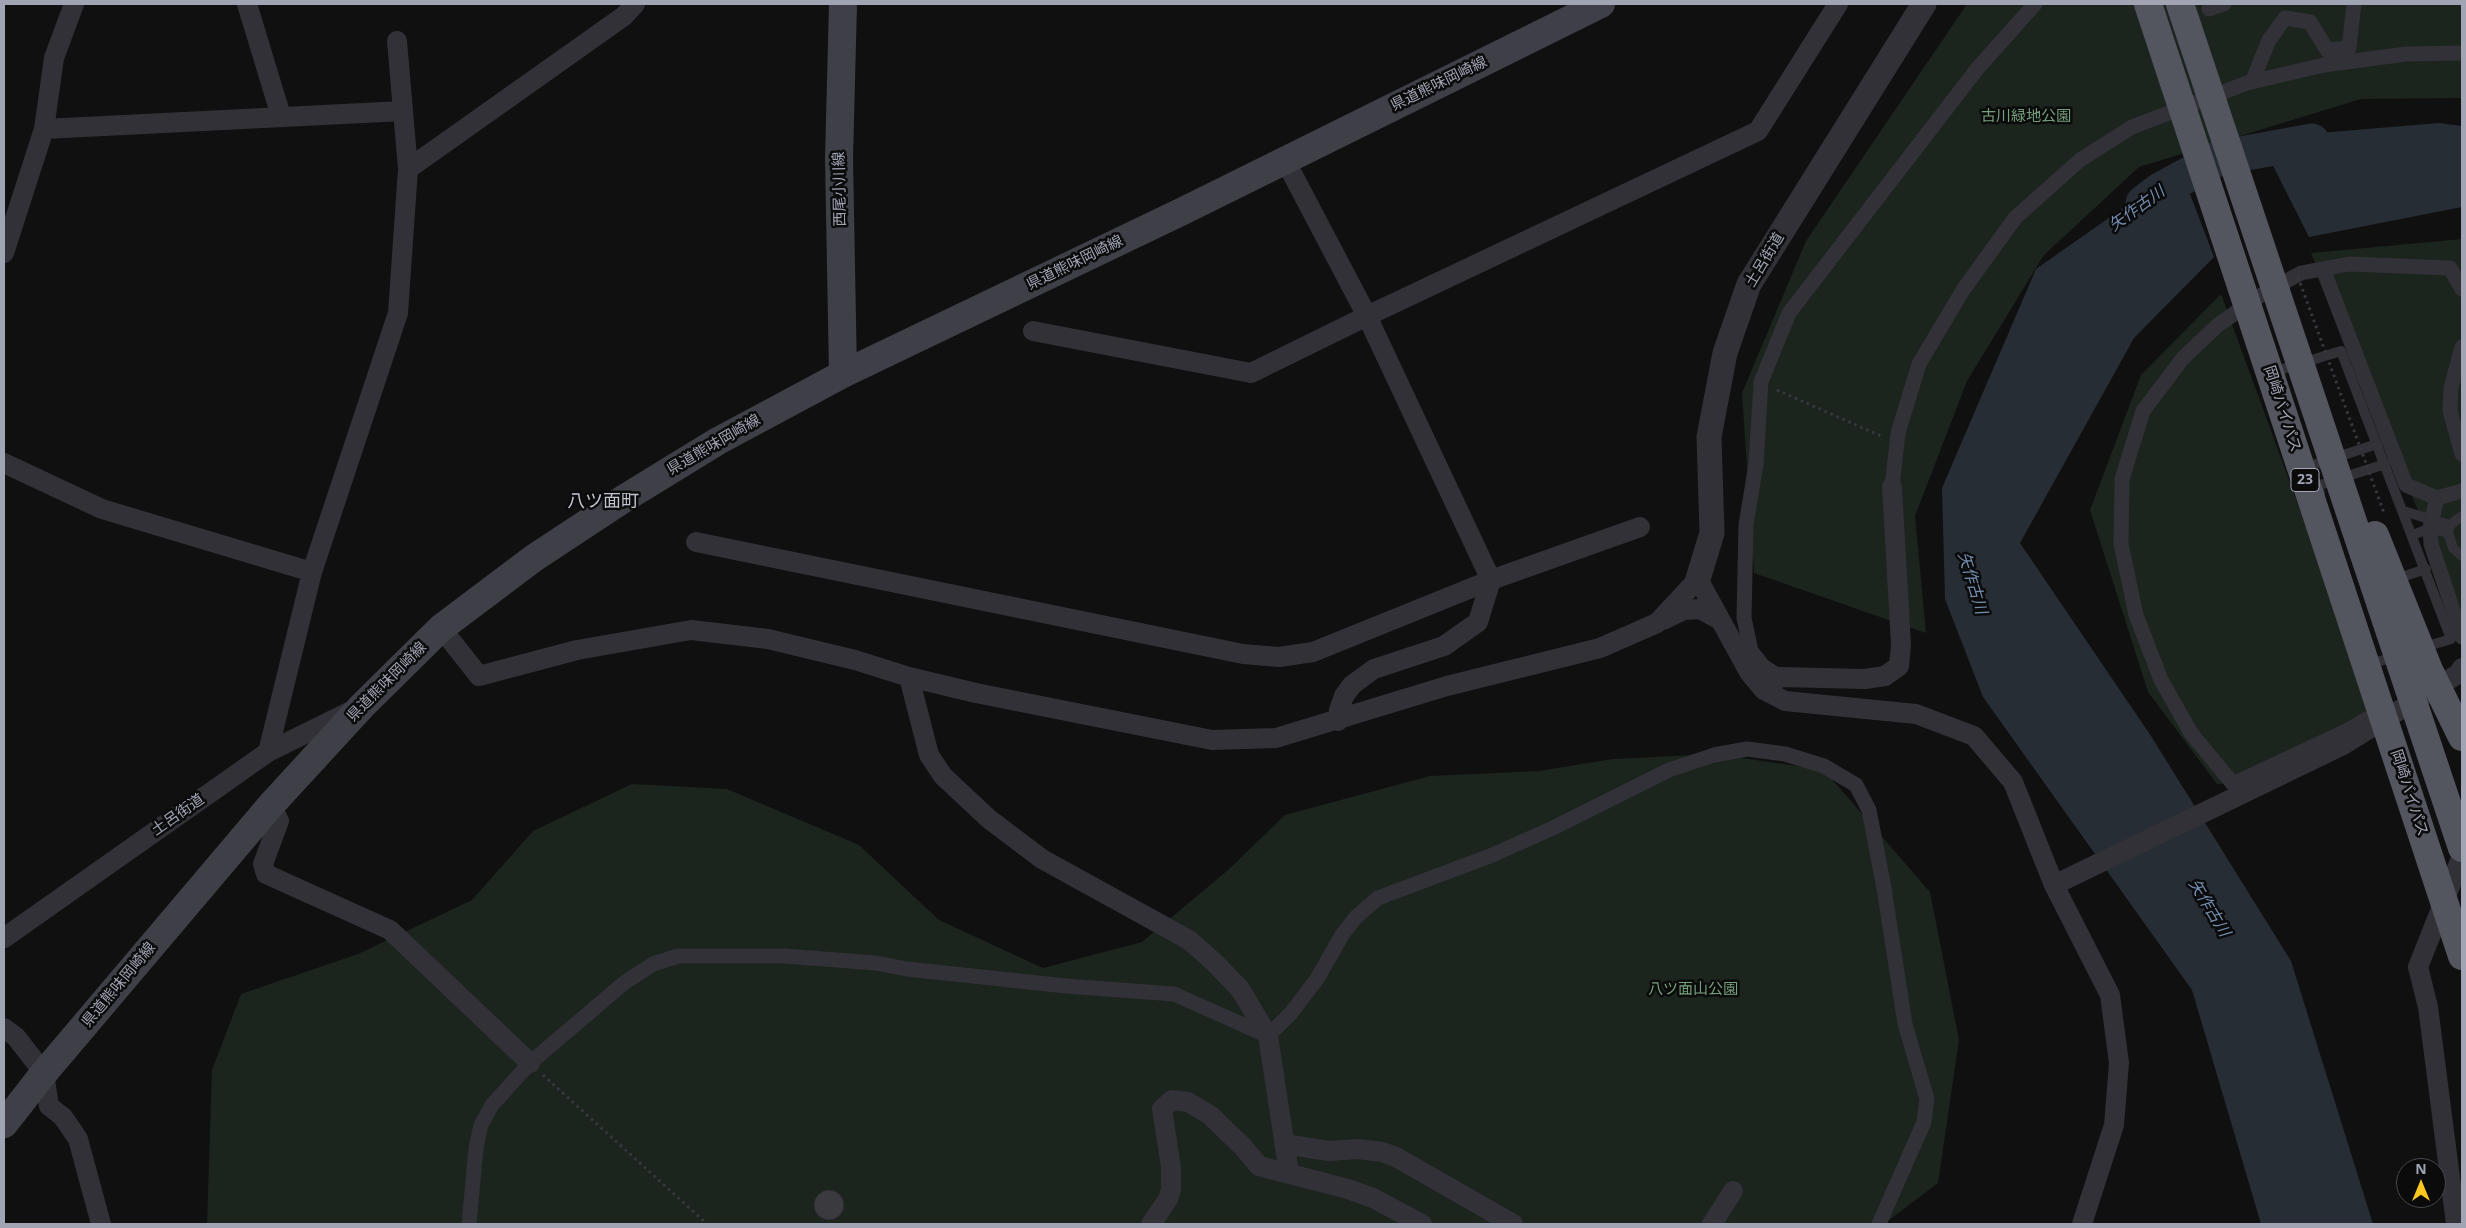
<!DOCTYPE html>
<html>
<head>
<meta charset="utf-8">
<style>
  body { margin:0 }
  #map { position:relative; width:2466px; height:1228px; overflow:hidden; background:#101011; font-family:"Open Sans",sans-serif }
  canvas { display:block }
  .frame { position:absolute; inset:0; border:5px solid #a0a4b3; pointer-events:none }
  .north { position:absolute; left:2396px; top:1158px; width:50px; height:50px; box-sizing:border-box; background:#0b0b0c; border:1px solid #47484f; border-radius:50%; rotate:0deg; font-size:14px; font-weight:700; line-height:20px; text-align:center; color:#a0a4b3 }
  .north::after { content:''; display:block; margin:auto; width:18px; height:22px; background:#fcc81d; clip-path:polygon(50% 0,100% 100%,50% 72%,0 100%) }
</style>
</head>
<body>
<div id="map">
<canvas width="2466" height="1228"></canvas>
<div class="frame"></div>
<div class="north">N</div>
</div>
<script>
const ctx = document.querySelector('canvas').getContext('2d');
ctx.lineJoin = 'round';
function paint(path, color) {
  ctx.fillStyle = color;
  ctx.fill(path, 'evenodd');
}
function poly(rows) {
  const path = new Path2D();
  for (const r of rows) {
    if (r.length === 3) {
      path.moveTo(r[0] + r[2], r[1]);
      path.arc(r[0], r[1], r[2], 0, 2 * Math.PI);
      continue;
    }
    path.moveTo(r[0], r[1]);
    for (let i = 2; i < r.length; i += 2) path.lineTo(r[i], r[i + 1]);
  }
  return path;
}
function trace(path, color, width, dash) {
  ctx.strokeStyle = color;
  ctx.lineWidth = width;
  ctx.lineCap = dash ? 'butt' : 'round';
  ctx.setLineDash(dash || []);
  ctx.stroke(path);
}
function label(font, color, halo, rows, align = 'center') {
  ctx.font = font + ' "Open Sans","Noto Sans JP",sans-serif';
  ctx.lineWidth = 5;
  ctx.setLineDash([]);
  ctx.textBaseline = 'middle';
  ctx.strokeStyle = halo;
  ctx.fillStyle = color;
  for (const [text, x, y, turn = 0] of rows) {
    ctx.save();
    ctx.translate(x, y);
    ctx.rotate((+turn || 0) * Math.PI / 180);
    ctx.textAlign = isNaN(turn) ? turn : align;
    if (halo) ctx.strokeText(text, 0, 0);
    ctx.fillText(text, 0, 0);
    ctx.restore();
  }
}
const green = poly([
  [1967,4,2462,4,2462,98,2361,99,2139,167,2044,255,1967,381,1915,516,1926,633,1754,573,1742,393,1806,241],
  [2462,239,2462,617,2311,253],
  [2221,294,2376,718,2253,781,2217,784,2148,692,2090,510,2141,375],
  [1715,754,1824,770,1930,892,1959,1040,1938,1183,1884,1224,207,1224,212,1070,241,994,358,954,472,900,533,831,632,784,727,789,859,845,939,920,1043,968,1142,942,1228,870,1285,815,1430,776,1539,771,1613,759]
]);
const water = poly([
  [2439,123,2462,126,2462,207,2309,237,2259,138],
  [2180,168,2214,257,2134,338,2020,543,2151,736,2291,961,2373,1224,2261,1224,2192,990,1983,697,1945,599,1942,488,2036,269]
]);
const river = poly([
  [2143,203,2160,190,2219,158,2312,141]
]);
const building = poly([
  [829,1205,15]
]);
const path = poly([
  [1777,390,1881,436],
  [543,1075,707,1224]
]);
const service = poly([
  [2278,377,2276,371,2341,351,2451,639,2421,648],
  [2307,459,2310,466,2377,444],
  [2320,493,2317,486,2385,464],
  [2403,511,2450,525],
  [2462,516,2450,525,2448,533,2453,548,2462,556],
  [2413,535,2430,528,2448,533],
  [2393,580,2426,569],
  [2366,666,2398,655]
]);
const pedestrian = poly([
  [2209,9,2224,4],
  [2252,82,2269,40,2285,18,2310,22,2327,50,2349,48,2354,4],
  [2323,269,2406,485,2437,498],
  [2462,347,2451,388,2450,411,2462,454],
  [1892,487,1898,433,1919,364,1963,290,2015,218,2080,160,2132,127,2247,83,2324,65,2406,54,2462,53],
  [2462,491,2437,498,2430,528,2431,544,2462,637],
  [1780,677,1763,666,1751,651,1744,618,1746,525,1756,464,1761,382,1789,313,1977,69,2035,4],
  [2367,719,2346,731,2233,784,2191,733,2161,680,2136,615,2121,544,2122,479,2143,411,2183,358,2218,325,2258,297,2301,273,2349,264,2450,268,2462,289],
  [469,1224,476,1148,481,1125,492,1105,530,1063,624,983,653,964,678,956,784,956,876,963,907,969,1066,986,1174,994,1268,1036,1291,1013,1317,979,1342,935,1356,917,1378,898,1490,856,1553,828,1669,770,1714,755,1747,749,1785,754,1824,766,1856,785,1869,810,1884,888,1905,1024,1927,1099,1924,1122,1879,1224]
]);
const minor = poly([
  [247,4,281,116],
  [44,129,403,111],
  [1285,160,1367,316,1491,580,1478,622,1444,646,1374,669,1352,685,1344,696,1339,710,1338,721],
  [408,169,624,16,635,4],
  [4,253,44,129,54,58,74,4],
  [1033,331,1251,373,1367,316,1758,131,1838,4],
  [4,463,102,509,312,572],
  [696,542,1243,654,1279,657,1313,652,1491,580,1640,527],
  [1663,620,1684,610,1700,609,1720,620],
  [441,628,479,676,577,650,691,630,768,639,855,660,909,677,976,693,1212,740,1276,738,1447,686,1600,648,1657,623,1698,579,1749,672,1764,690,1785,701,1916,714,1974,736,2013,782,2054,885,2110,995,2119,1063,2114,1125,2082,1224],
  [909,677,929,755,943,776,989,819,1042,859,1189,940,1214,962,1240,989,1268,1036,1289,1173],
  [1764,690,1780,677,1865,679,1885,676,1899,666,1901,645,1892,487],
  [268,752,312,572,398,313,408,169,397,41],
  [271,805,279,821,263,864,266,874,390,930,530,1063],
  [2054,885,2343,745,2458,674,2462,668],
  [4,938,268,752,353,710],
  [4,1028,16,1037,44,1073,49,1106,63,1117,78,1139,101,1224],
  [1284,1144,1329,1151,1358,1149,1382,1152,1396,1157,1513,1224],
  [1151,1224,1168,1199,1171,1190,1171,1167,1162,1109,1172,1100,1188,1102,1210,1115,1243,1147,1259,1166,1348,1189,1373,1198,1422,1224],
  [1712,1224,1733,1191],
  [2456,1224,2428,1007,2418,967,2462,856]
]);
const tertiary = poly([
  [1698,579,1712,533,1709,437,1725,353,1749,284,1924,4]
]);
const secondary = poly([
  [843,4,839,158,843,374],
  [4,1124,44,1073,271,805,362,706,441,628,534,558,625,498,718,441,843,374,1183,211,1601,4]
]);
const pathBridge = poly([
  [2298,277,2384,513]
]);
const trunkBridge = poly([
  [2148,4,2462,956],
  [2180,4,2462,848],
  [2375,535,2429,670,2462,737]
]);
const shields = [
  [2305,480,28]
];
const shieldNames = [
  ["23",2305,480]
];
const streetNames = [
  ["県道熊味岡崎線",1439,84,-26],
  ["西尾小川線",840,189,-91],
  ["土呂街道",1765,260,-59],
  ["県道熊味岡崎線",1075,263,-26],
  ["岡崎バイパス",2282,409,72],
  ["県道熊味岡崎線",714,445,-30],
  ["県道熊味岡崎線",387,682,-45],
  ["岡崎バイパス",2409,793,72],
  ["土呂街道",178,815,-35],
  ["県道熊味岡崎線",119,985,-50]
];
const parkNames = [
  ["古川緑地公園",2026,117],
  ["八ツ面山公園",1693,990]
];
const waterNames = [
  ["矢作古川",2137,209,-36],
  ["矢作古川",1972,583,73],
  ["矢作古川",2209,908,59]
];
const quarterNames = [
  ["八ツ面町",603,502]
];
paint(green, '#1c241e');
paint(water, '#262d35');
trace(river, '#262d35', 35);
paint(building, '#3a3a3f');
trace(building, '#2a2a2e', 1);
trace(path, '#37383e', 3, [2.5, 4]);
trace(service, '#313137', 10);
trace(pedestrian, '#313137', 15);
trace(minor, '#313137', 20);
trace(tertiary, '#313137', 25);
trace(secondary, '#3f4047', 28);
trace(pathBridge, '#37383e', 3, [2.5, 4]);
trace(trunkBridge, '#54565f', 28);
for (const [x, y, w] of shields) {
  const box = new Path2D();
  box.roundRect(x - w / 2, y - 11.5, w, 23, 4);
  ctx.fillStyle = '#0b0b0c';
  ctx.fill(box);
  trace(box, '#a0a4b3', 1);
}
label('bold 14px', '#a0a4b3', null, shieldNames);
label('15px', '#a0a4b3', '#0b0b0c', streetNames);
label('15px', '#75a07c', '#0b0b0c', parkNames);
label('italic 16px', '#748eb1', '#0b0b0c', waterNames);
label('18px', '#c1c3cf', '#0b0b0c', quarterNames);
</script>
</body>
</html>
